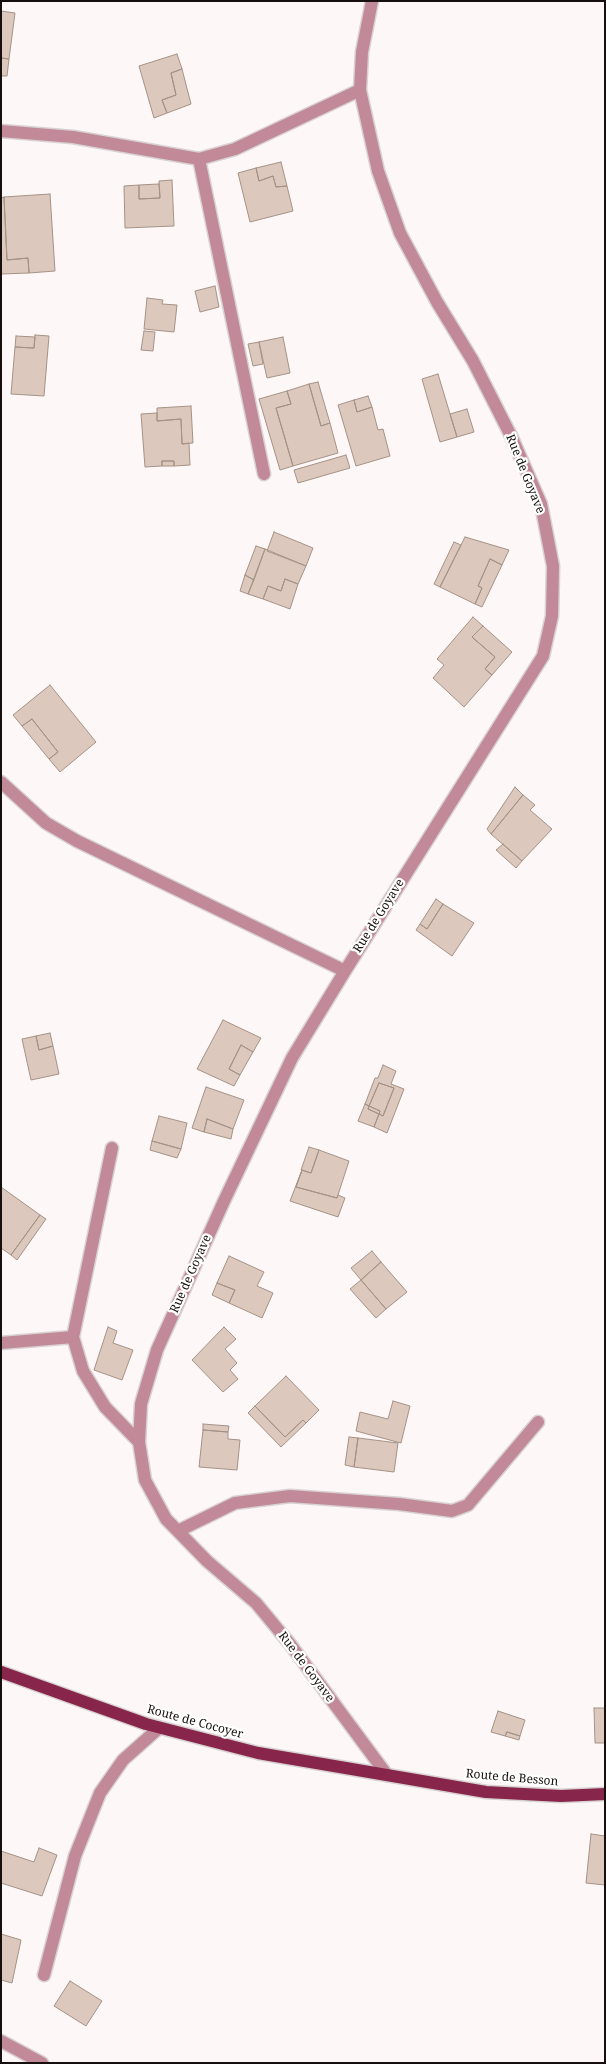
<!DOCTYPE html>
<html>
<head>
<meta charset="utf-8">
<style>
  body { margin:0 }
  #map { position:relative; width:606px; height:2064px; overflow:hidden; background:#fdf7f7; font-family:"Noto Serif",serif }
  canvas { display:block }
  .frame { position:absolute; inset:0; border:2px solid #170f0e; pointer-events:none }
</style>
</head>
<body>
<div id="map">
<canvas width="606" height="2064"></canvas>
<div class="frame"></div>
</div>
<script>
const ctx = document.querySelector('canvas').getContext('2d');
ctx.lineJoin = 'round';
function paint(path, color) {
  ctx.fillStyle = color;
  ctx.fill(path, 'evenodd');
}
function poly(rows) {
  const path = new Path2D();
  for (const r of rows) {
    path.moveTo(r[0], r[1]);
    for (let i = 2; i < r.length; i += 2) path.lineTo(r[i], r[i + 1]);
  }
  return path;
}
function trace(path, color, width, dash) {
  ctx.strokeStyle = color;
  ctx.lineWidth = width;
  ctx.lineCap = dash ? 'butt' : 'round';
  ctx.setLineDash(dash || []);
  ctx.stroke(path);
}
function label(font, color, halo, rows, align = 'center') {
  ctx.font = font + ' "Noto Serif",serif';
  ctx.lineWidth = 4.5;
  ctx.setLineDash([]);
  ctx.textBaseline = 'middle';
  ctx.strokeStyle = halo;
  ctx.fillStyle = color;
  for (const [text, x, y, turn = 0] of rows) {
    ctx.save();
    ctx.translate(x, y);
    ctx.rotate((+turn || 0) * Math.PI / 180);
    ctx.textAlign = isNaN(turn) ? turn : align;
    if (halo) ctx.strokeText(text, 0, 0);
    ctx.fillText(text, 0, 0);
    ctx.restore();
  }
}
const building = poly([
  [1,11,15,13,9,59,1,58,1,11],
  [177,54,182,69,171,73,176,95,162,100,167,113,154,118,139,66,177,54],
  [1,58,9,59,7,76,1,76,1,58],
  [182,69,191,104,167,113,162,100,176,95,171,73,182,69],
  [281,162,287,186,276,187,273,176,259,181,256,168,281,162],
  [256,168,259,181,273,176,276,187,287,186,293,211,250,222,238,173,256,168],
  [172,180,174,226,125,228,124,186,139,185,139,199,160,198,159,181,172,180],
  [159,184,160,198,139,199,139,185,159,184],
  [50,194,55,271,29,273,28,258,7,260,4,197,50,194],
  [4,197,7,260,28,258,29,273,1,274,1,198,4,197],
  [215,286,219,307,200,312,195,291,215,286],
  [147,298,163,300,162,304,177,305,174,332,144,329,147,298],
  [144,331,155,332,153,351,141,350,144,331],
  [35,335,49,336,44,396,11,394,15,347,34,348,35,335],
  [16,336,35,337,34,348,15,347,16,336],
  [283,337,290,373,267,378,259,342,283,337],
  [259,342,263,364,253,366,248,344,259,342],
  [438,374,457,437,440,442,422,379,438,374],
  [318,382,330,423,321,426,309,384,318,382],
  [309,384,321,426,330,423,338,453,293,466,276,408,291,404,287,391,309,384],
  [287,391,291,404,276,408,293,466,280,470,259,399,287,391],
  [368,396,372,407,357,412,354,400,368,396],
  [354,400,357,412,372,407,378,430,383,429,390,456,356,466,338,405,354,400],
  [191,406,193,443,182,444,181,419,157,421,157,408,191,406],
  [467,409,474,432,457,437,450,414,467,409],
  [157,413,157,421,181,419,182,444,189,443,190,465,174,466,174,461,162,461,162,466,145,467,141,414,157,413],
  [346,455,350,468,298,483,294,470,346,455],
  [162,461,174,461,174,466,162,466,162,461],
  [274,532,313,548,306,566,267,551,274,532],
  [465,537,509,550,502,565,490,559,478,586,482,588,475,604,440,587,465,537],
  [454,542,461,545,440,587,434,584,454,542],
  [256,546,265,549,254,580,245,575,256,546],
  [265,549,306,566,298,584,285,579,281,591,268,586,263,599,248,594,265,549],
  [490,559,502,565,482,607,475,604,482,588,478,586,490,559],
  [245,575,254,580,248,594,240,591,245,575],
  [285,579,298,584,290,609,263,599,268,586,281,591,285,579],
  [473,617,483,626,472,637,495,657,485,669,492,675,464,707,433,678,444,665,437,659,473,617],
  [483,626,512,652,492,675,485,669,495,657,472,637,483,626],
  [50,685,96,742,60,772,49,759,58,752,32,719,22,726,13,715,50,685],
  [32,719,58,752,49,759,22,726,32,719],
  [515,787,523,795,491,834,487,829,515,787],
  [523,795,535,805,530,810,552,829,522,861,491,834,523,795],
  [503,844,522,861,516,868,496,850,503,844],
  [436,899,443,904,427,929,420,924,436,899],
  [443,904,474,923,452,956,416,930,420,924,427,929,443,904],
  [223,1020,261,1038,253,1052,241,1045,229,1069,240,1075,234,1086,197,1069,223,1020],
  [50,1033,53,1046,39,1050,36,1036,50,1033],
  [36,1036,39,1050,53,1046,59,1074,31,1080,22,1039,36,1036],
  [241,1045,253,1052,240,1075,229,1069,241,1045],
  [383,1065,396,1071,391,1084,404,1089,387,1133,374,1127,379,1114,383,1116,394,1088,379,1083,369,1106,365,1104,375,1078,378,1078,383,1065],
  [379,1083,394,1088,383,1116,379,1114,380,1111,369,1106,379,1083],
  [206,1087,244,1100,233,1129,207,1119,204,1132,192,1128,206,1087],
  [365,1104,369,1106,368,1109,379,1114,374,1127,358,1121,365,1104],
  [369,1106,380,1111,379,1114,368,1109,369,1106],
  [159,1116,187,1123,181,1149,152,1141,159,1116],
  [207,1119,233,1129,231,1139,204,1132,207,1119],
  [152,1141,181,1149,177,1158,150,1150,152,1141],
  [309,1147,319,1150,311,1173,301,1170,309,1147],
  [319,1150,349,1161,337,1198,296,1187,302,1170,311,1173,319,1150],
  [302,1170,296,1187,337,1198,338,1195,345,1198,338,1217,290,1201,302,1170],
  [1,1187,40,1215,11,1255,1,1248,1,1187],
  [40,1215,46,1219,17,1260,11,1255,40,1215],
  [372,1251,381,1262,361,1280,351,1268,372,1251],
  [229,1256,264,1272,257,1286,273,1293,262,1318,229,1303,235,1290,217,1283,229,1256],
  [381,1262,407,1292,386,1309,361,1280,381,1262],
  [361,1280,386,1309,376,1318,350,1289,361,1280],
  [217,1283,235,1290,229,1303,212,1295,217,1283],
  [108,1327,117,1331,113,1343,133,1350,122,1380,94,1370,108,1327],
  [224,1327,236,1339,225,1349,237,1363,230,1370,238,1379,223,1392,192,1360,224,1327],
  [286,1376,319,1410,306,1423,303,1420,285,1437,255,1406,286,1376],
  [393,1401,410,1406,401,1443,356,1431,360,1412,388,1419,393,1401],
  [255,1406,285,1437,303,1420,306,1423,281,1447,248,1413,255,1406],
  [203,1424,229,1426,228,1432,203,1430,203,1424],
  [203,1430,228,1432,228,1439,240,1440,237,1470,199,1467,203,1430],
  [349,1437,358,1438,354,1467,345,1465,349,1437],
  [358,1438,398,1443,394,1472,354,1467,358,1438],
  [594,1708,605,1708,605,1743,595,1743,594,1708],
  [498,1711,525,1720,520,1736,507,1732,505,1736,491,1732,498,1711],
  [507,1732,520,1736,519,1740,505,1736,507,1732],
  [591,1834,605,1836,605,1885,586,1883,591,1834],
  [39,1848,57,1855,42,1896,1,1883,1,1851,34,1862,39,1848],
  [1,1934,21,1940,12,1983,1,1980,1,1934],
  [70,1981,102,2001,86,2026,54,2006,70,1981]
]);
const minor = poly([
  [372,1,362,52,360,90,378,171,400,233,437,302,473,361,512,438,541,504,553,566,552,616,543,656,345,971,292,1058,224,1201,157,1350,141,1404,139,1442,145,1480,166,1519,207,1561,256,1603,290,1644,387,1775],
  [1,131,73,137,199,159,235,149,360,90],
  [199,159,264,474],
  [1,782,46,823,77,841,345,971],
  [112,1148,73,1337,83,1371,105,1407,139,1442],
  [1,1343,73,1337],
  [178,1531,235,1503,290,1496,399,1504,452,1511,468,1505,538,1422],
  [44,1975,75,1856,100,1793,123,1760,159,1728],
  [1,2041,42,2063]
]);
const major = poly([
  [1,1672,146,1724,258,1753,486,1792,561,1796,605,1794]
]);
const streetNames = [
  ["Rue de Goyave",525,474,68],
  ["Rue de Goyave",379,916,-58],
  ["Rue de Goyave",191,1274,-66],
  ["Rue de Goyave",306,1667,53],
  ["Route de Cocoyer",195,1722,15],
  ["Route de Besson",512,1778,5]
];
paint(building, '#dcc8bc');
trace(building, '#a59286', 1);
trace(minor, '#d8d2d2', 15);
trace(major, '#d8d2d2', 15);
trace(minor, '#c28998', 12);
trace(major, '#88254a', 12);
label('12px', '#170f0e', '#fff', streetNames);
</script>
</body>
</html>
